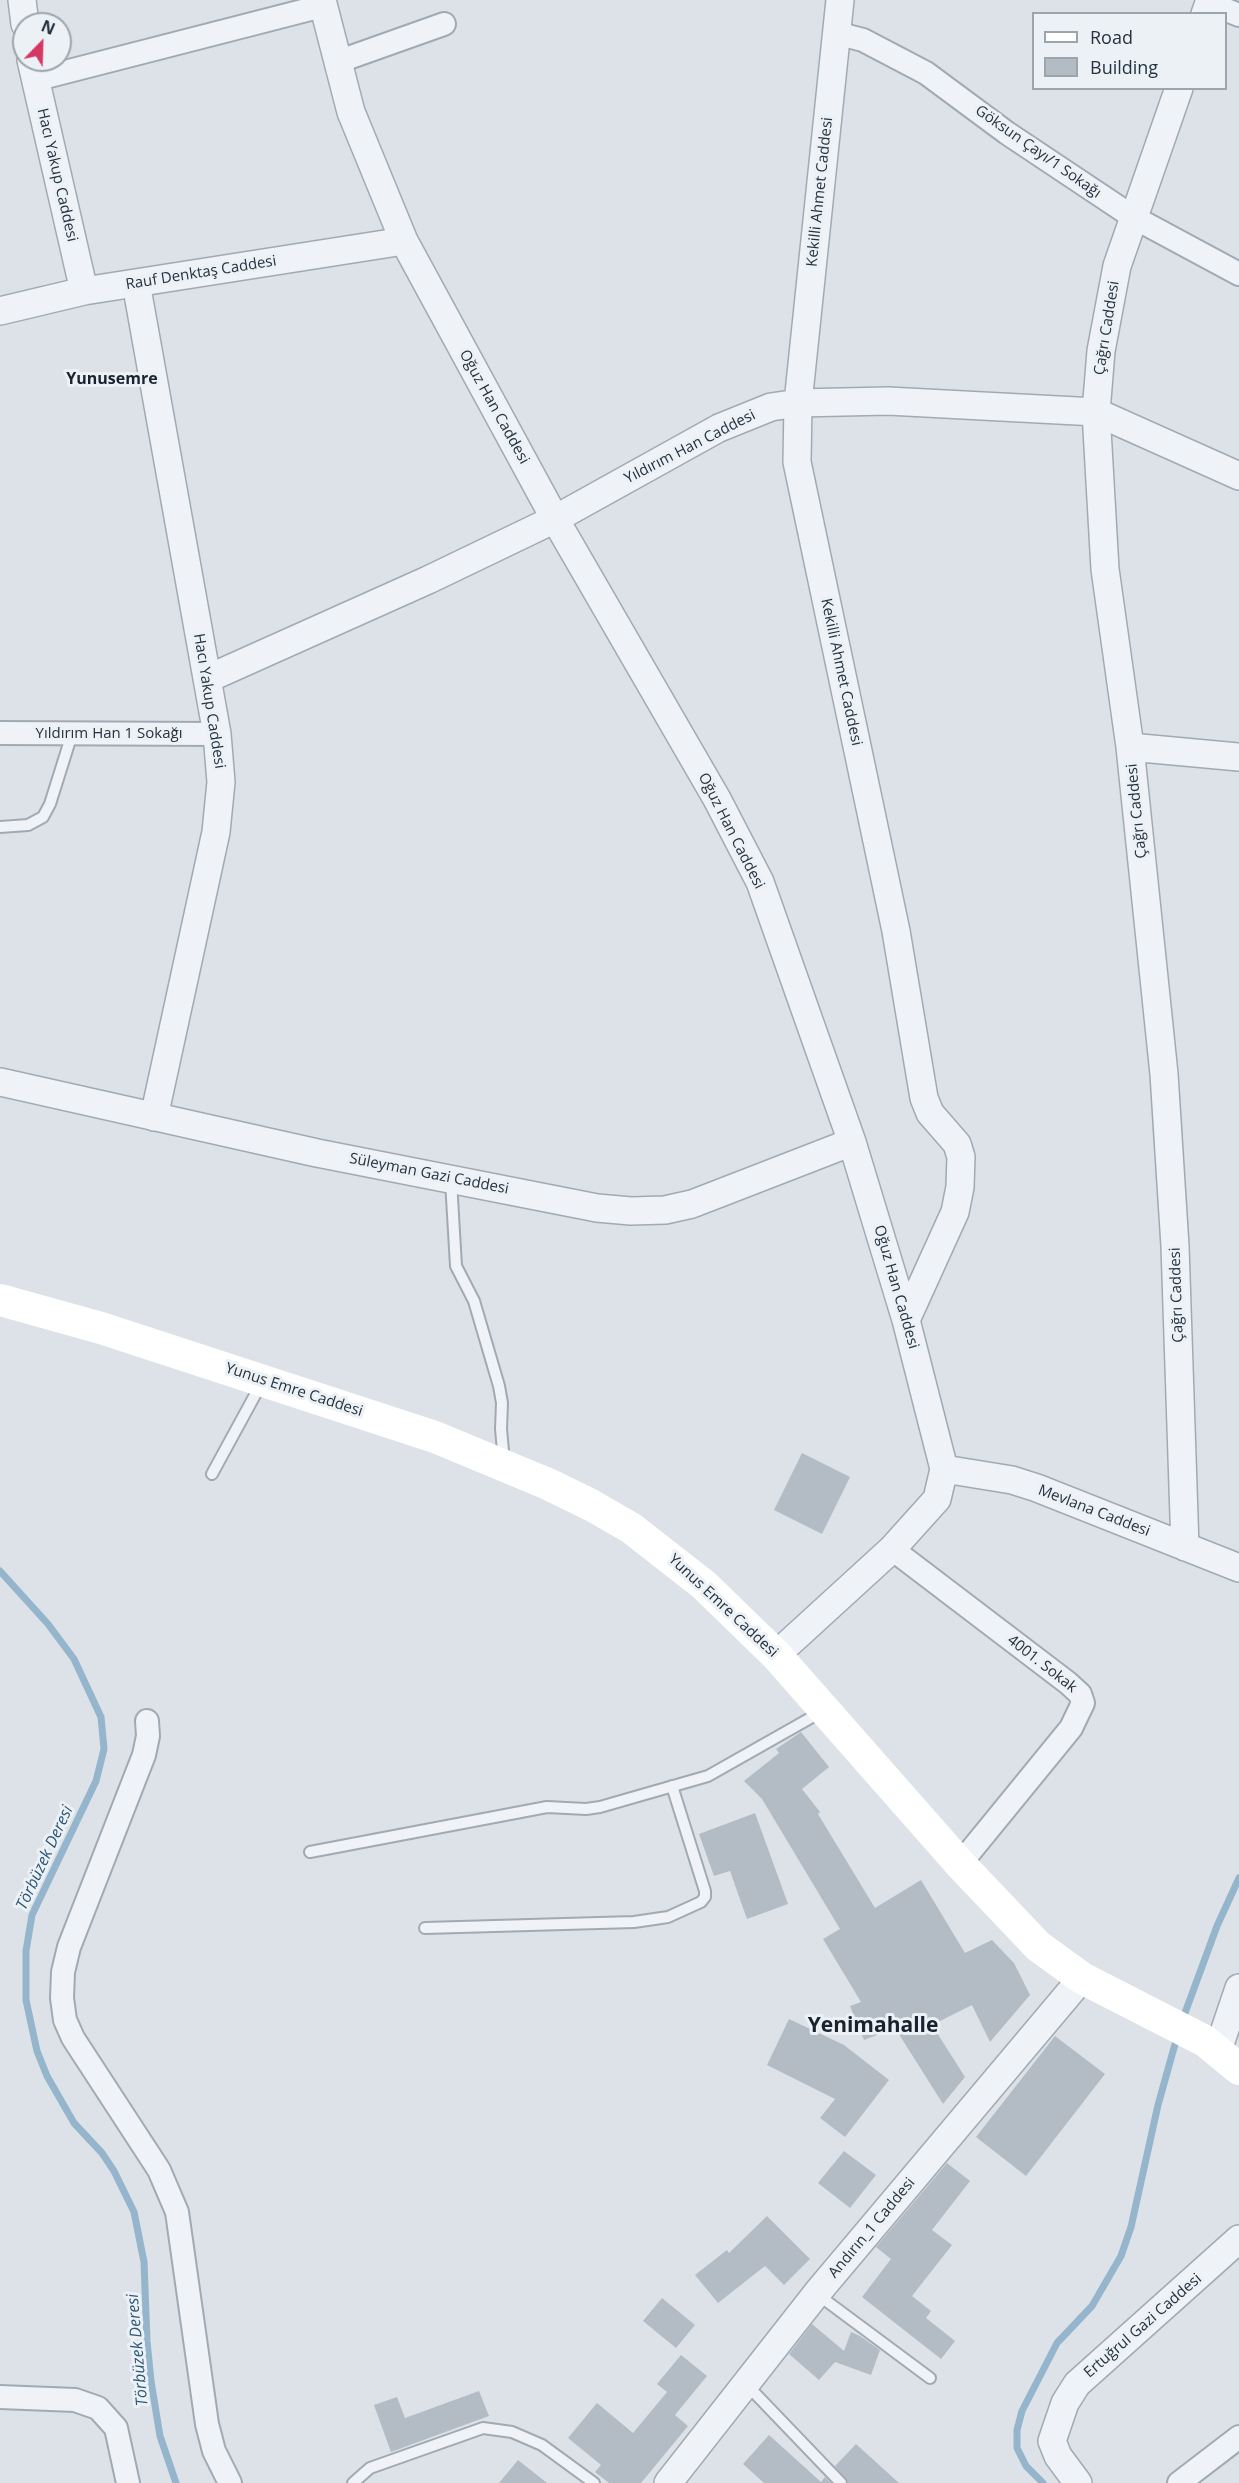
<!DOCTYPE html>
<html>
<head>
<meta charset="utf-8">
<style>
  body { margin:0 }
  #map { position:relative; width:1239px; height:2483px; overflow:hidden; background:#dce2e8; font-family:"Open Sans",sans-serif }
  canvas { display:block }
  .legend { position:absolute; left:1032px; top:12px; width:195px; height:78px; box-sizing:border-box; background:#ecf1f5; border:2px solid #9ca5ac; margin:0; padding:8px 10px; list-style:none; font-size:18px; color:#25323f }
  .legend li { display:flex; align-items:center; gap:12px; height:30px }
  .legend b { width:30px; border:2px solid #9ca5ac }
  .north { position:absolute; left:12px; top:12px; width:60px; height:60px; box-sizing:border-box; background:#ecf1f5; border:2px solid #9ca5ac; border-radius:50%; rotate:23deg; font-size:16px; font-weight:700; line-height:24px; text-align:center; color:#25323f }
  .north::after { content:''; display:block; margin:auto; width:21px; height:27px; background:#d73763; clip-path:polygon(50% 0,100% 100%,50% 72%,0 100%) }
</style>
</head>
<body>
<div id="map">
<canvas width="1239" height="2483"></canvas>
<ul class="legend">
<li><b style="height:8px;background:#fff"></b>Road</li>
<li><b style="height:16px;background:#b3bcc5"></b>Building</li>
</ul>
<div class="north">N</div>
</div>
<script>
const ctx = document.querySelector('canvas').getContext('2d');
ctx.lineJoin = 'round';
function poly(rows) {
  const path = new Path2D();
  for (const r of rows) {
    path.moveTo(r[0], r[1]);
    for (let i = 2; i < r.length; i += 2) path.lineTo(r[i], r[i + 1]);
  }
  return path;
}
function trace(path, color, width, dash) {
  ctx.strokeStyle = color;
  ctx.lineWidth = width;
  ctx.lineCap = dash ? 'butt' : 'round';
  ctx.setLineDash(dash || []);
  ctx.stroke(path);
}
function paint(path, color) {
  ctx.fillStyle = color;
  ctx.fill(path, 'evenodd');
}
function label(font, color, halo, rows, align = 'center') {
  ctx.font = font + ' "Open Sans",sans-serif';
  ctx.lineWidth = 6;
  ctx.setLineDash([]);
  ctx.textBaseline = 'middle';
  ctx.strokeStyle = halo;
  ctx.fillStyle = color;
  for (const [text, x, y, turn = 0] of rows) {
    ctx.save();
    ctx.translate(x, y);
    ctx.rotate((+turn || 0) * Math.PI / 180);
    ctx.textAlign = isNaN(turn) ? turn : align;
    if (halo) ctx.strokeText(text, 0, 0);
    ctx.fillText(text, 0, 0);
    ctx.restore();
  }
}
const stream = poly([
  [0,1571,48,1624,74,1659,101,1717,104,1749,96,1781,32,1915,26,1951,26,2000,37,2051,47,2076,74,2123,102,2153,114,2171,134,2212,144,2262,147,2341,151,2381,160,2436,176,2483],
  [1182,2021,1217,1926,1239,1878],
  [1043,2483,1026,2466,1017,2448,1017,2430,1022,2411,1057,2343,1092,2306,1121,2256,1131,2227,1158,2105,1177,2037]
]);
const building = poly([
  [802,1453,850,1477,822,1534,774,1510],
  [801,1732,829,1767,802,1789,820,1812,818,1814,875,1908,921,1880,965,1953,992,1940,1014,1963,1030,1995,990,2042,972,2005,932,2025,965,2077,943,2104,895,2028,864,2040,850,2006,861,2002,823,1939,840,1929,762,1799,744,1781,779,1753,776,1749],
  [755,1813,788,1904,747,1919,730,1871,714,1876,699,1834],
  [789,2019,844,2045,889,2080,845,2137,820,2118,835,2099,767,2065],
  [1055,2036,1105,2074,1026,2176,976,2137],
  [844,2151,876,2175,850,2208,818,2183],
  [947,2163,970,2181,932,2230,952,2245,912,2296,931,2311,926,2318,955,2341,941,2359,862,2297,891,2259,876,2247],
  [767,2216,810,2259,784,2285,765,2266,718,2303,695,2275,727,2250,729,2253],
  [662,2298,695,2325,676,2348,643,2321],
  [812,2324,844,2351,851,2332,860,2336,880,2350,871,2375,835,2362,819,2380,789,2354],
  [681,2355,707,2376,675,2415,688,2426,641,2483,609,2483,595,2472,601,2465,568,2438,597,2403,633,2433,667,2392,657,2384],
  [479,2391,489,2416,391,2452,374,2405,397,2397,405,2418],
  [769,2435,821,2482,825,2477,831,2483,764,2483,743,2464],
  [856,2444,899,2483,848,2483,835,2466],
  [518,2460,547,2483,499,2483]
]);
const service = poly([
  [0,827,28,825,43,817,50,804,72,734],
  [451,1181,456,1266,474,1301,499,1386,502,1403,501,1429,504,1462],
  [212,1474,261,1384],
  [310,1852,547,1807,586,1809,600,1807,708,1776,821,1712],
  [425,1928,634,1922,668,1917,701,1902,705,1897,705,1891,672,1786],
  [817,2294,930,2378],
  [746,2384,841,2483],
  [353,2483,370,2468,483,2428,512,2432,542,2445,594,2483]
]);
const minor = poly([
  [1209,3,1239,15],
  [836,33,863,40,926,73,1007,133,1133,217,1239,274],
  [337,62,444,24],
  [34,80,322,6],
  [0,733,217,734],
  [892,1549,1068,1683,1080,1694,1083,1703,1071,1728,960,1864],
  [147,1721,148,1736,144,1755,69,1947,63,1972,62,1998,65,2020,73,2038,159,2170,177,2212,207,2424,214,2451,230,2483],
  [0,2397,75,2400,98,2408,116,2428,128,2483],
  [1179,2483,1239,2437]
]);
const tertiary = poly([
  [22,0,25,24],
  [322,0,351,112,404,241,555,519,717,799,760,882,852,1142,906,1320,944,1469,937,1499,892,1549,776,1655],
  [840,0,798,403,797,462,896,931,924,1098,930,1113,957,1144,961,1157,960,1187,955,1212,906,1320],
  [1205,14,1210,0],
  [31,60,84,291],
  [1179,88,1117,266,1101,351,1096,412,1105,569,1130,747,1164,1074,1175,1246,1185,1547],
  [136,283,217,734,221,782,216,832,154,1117],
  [0,311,84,291,404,241],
  [207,679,428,580,555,519,719,428,771,407,798,403,888,401,1096,412,1239,476],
  [1130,747,1239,757],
  [0,1082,317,1153,597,1208,631,1211,665,1210,692,1204,852,1142],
  [944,1469,1012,1480,1037,1488,1239,1568],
  [1218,2050,1239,1988],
  [668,2483,817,2293,1082,1978],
  [1078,2483,1058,2456,1052,2441,1065,2403,1077,2384,1239,2239]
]);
const secondary = poly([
  [0,1300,101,1328,435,1437,548,1484,591,1505,631,1528,704,1585,776,1655,960,1864,1038,1946,1082,1978,1205,2041,1239,2069]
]);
const streetNames = [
  ["Göksun Çayı/1 Sokağı",1038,152,35],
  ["Hacı Yakup Caddesi",57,175,77],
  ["Kekilli Ahmet Caddesi",820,192,-84],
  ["Rauf Denktaş Caddesi",201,273,-9],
  ["Çağrı Caddesi",1107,328,-81],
  ["Oğuz Han Caddesi",494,407,61],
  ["Yıldırım Han Caddesi",690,447,-27],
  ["Kekilli Ahmet Caddesi",841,672,78],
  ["Hacı Yakup Caddesi",209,701,81],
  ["Yıldırım Han 1 Sokağı",109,734],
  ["Çağrı Caddesi",1137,811,-96],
  ["Oğuz Han Caddesi",731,831,63],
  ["Süleyman Gazi Caddesi",429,1174,11],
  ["Oğuz Han Caddesi",896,1287,74],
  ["Çağrı Caddesi",1177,1295,-92],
  ["Yunus Emre Caddesi",294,1390,18],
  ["Mevlana Caddesi",1094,1511,21],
  ["Yunus Emre Caddesi",723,1606,43],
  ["4001. Sokak",1042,1664,38],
  ["Andırın_1 Caddesi",872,2228,-50],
  ["Ertuğrul Gazi Caddesi",1143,2326,-41]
];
const neighbourhoodNames = [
  ["Yunusemre",112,379]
];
const waterNames = [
  ["Törbüzek Deresi",45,1858,-65],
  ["Törbüzek Deresi",138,2350,-95]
];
const districtNames = [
  ["Yenimahalle",873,2026]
];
trace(stream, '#94b5cb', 7);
paint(building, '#b3bcc5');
trace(service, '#a1aab2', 14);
trace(minor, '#a1aab2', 26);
trace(tertiary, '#a1aab2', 30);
trace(service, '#eff2f6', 10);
trace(minor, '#eff2f6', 22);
trace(tertiary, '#eff2f6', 27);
trace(secondary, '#fff', 32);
label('15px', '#25323f', '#ecf1f5', streetNames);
label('bold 16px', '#18232f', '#ecf1f5', neighbourhoodNames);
label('italic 16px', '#2c5675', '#ecf1f5', waterNames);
label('bold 21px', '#18232f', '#ecf1f5', districtNames);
</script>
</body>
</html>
